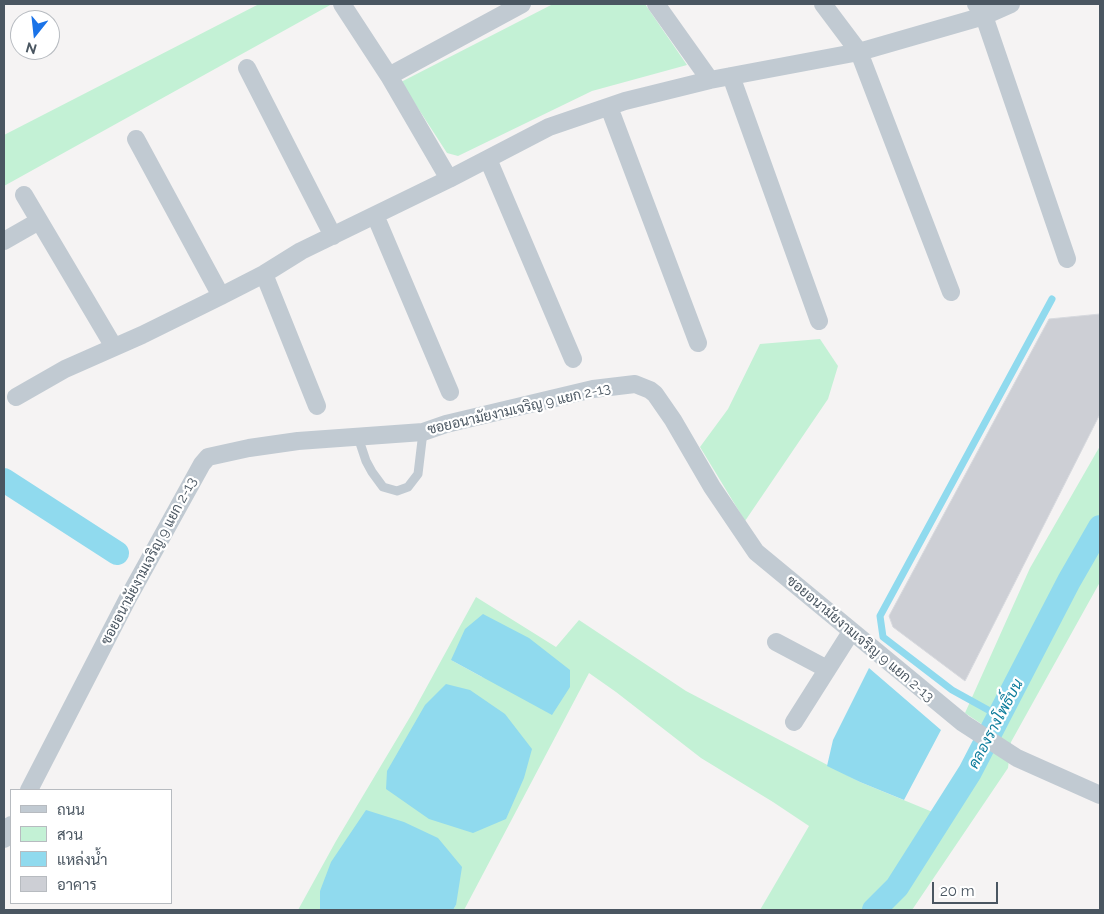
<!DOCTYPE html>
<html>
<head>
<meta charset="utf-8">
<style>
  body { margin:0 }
  #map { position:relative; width:1104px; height:914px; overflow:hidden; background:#f5f3f3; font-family:Raleway,Sarabun,sans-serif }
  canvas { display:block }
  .frame { position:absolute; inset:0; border:5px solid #4a5661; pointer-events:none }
  .legend { position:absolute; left:10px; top:789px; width:162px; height:115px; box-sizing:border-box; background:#fff; border:1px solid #b7bbc0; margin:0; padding:6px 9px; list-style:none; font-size:15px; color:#4a5661 }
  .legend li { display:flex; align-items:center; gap:10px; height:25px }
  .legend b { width:25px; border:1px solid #b7bbc0 }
  .north { position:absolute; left:10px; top:10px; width:50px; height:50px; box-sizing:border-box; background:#fff; border:1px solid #b7bbc0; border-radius:50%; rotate:196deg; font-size:14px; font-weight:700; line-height:20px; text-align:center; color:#4a5661 }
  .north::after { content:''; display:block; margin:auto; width:18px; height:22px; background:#1a73e8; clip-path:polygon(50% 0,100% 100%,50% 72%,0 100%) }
  .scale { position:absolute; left:932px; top:882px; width:66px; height:22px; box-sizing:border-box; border:2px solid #4a5661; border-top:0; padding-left:6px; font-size:15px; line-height:18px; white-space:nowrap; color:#4a5661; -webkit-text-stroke:4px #fff; paint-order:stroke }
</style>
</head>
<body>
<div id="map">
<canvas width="1104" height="914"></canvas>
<div class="frame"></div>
<ul class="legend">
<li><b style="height:6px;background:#c1cad2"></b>ถนน</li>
<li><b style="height:14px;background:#c3f1d5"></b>สวน</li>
<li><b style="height:14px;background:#90daee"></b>แหล่งน้ำ</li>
<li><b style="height:14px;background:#cdcfd5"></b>อาคาร</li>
</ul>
<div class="north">N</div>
<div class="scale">20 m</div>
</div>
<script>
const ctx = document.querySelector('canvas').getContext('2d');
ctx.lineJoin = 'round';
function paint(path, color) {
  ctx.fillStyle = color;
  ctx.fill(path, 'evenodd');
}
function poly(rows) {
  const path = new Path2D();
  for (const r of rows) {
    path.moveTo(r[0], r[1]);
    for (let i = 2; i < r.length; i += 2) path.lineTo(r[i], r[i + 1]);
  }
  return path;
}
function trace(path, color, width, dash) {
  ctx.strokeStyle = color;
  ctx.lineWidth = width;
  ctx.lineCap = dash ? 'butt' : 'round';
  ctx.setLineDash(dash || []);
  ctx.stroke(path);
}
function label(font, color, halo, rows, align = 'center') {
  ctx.font = font + ' Raleway,Sarabun,sans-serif';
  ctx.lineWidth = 4.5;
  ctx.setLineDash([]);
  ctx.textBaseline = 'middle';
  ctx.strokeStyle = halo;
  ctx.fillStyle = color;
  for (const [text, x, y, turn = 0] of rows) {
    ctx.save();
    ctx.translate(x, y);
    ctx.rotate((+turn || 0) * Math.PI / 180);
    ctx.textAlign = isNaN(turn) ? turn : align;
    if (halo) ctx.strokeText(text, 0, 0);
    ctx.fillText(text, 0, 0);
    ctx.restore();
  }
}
const green = poly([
  [259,4,332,4,4,186,4,135],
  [553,4,645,4,687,65,592,91,458,156,447,153,401,82],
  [820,339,838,366,828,399,745,521,700,447,728,409,760,344],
  [1100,446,1100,582,1011,742,1008,768,912,910,760,910,809,826,773,802,701,758,616,692,589,673,464,910,453,910,456,905,320,891,320,910,298,910,336,841,413,712,476,597,556,647,579,620,686,691,860,782,935,813,983,725,965,713,1030,568],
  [451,660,570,687,482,677]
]);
const water = poly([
  [483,614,529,638,570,670,570,687,552,715,451,660,465,629],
  [869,668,941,730,904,800,860,782,827,766,833,740],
  [446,684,470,690,505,714,532,749,524,778,506,819,473,833,429,819,386,789,387,771,425,705],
  [366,810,404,822,438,838,462,867,456,905,453,910,320,910,320,891,331,862]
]);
const stream = poly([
  [999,716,952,690,883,637,880,616,1052,299]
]);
const canal = poly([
  [4,480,117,553],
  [874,910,897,887,970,772,1069,581,1100,527]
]);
const building = poly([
  [1100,314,1100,414,965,681,893,627,889,616,1049,319,1100,314]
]);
const service = poly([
  [358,437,366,461,372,472,383,487,397,491,408,487,418,474,423,432]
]);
const minor = poly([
  [342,4,389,76,449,179],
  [656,4,710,80],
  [823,4,859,52,951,292],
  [976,4,984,16,1067,259],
  [247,68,333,236],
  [389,76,522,4],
  [731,76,819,321],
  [609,107,698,343],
  [136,139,221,296],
  [488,159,573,359],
  [24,195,114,347],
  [375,215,450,392],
  [4,241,39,221],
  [264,274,317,406],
  [16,397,65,369,142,335,221,296,264,274,301,251,449,179,549,127,625,101,710,80,859,52,984,16,1011,4],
  [776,642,827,669],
  [794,722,851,632],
  [29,790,128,598,202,464,208,457,249,448,298,441,423,432,446,424,593,389,635,384,650,390,655,394,673,420,712,487,756,552,963,723,1017,758,1100,795],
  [4,839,11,825]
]);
const streetNames = [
  ["ซอยอนามัยงามเจริญ 9 แยก 2-13",519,409,-13],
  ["ซอยอนามัยงามเจริญ 9 แยก 2-13",149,561,-62],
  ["ซอยอนามัยงามเจริญ 9 แยก 2-13",860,639,40]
];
const waterNames = [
  ["คลองรางโพธิ์บน",996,724,-62]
];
paint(green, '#c3f1d5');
paint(water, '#90daee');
trace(stream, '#90daee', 7);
trace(canal, '#90daee', 24);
paint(building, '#cdcfd5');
trace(building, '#d7d9de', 1);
trace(service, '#c1cad2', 9);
trace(minor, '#c1cad2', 18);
label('14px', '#4a5661', '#fff', streetNames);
label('italic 15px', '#0c7c9b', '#fff', waterNames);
</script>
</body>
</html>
